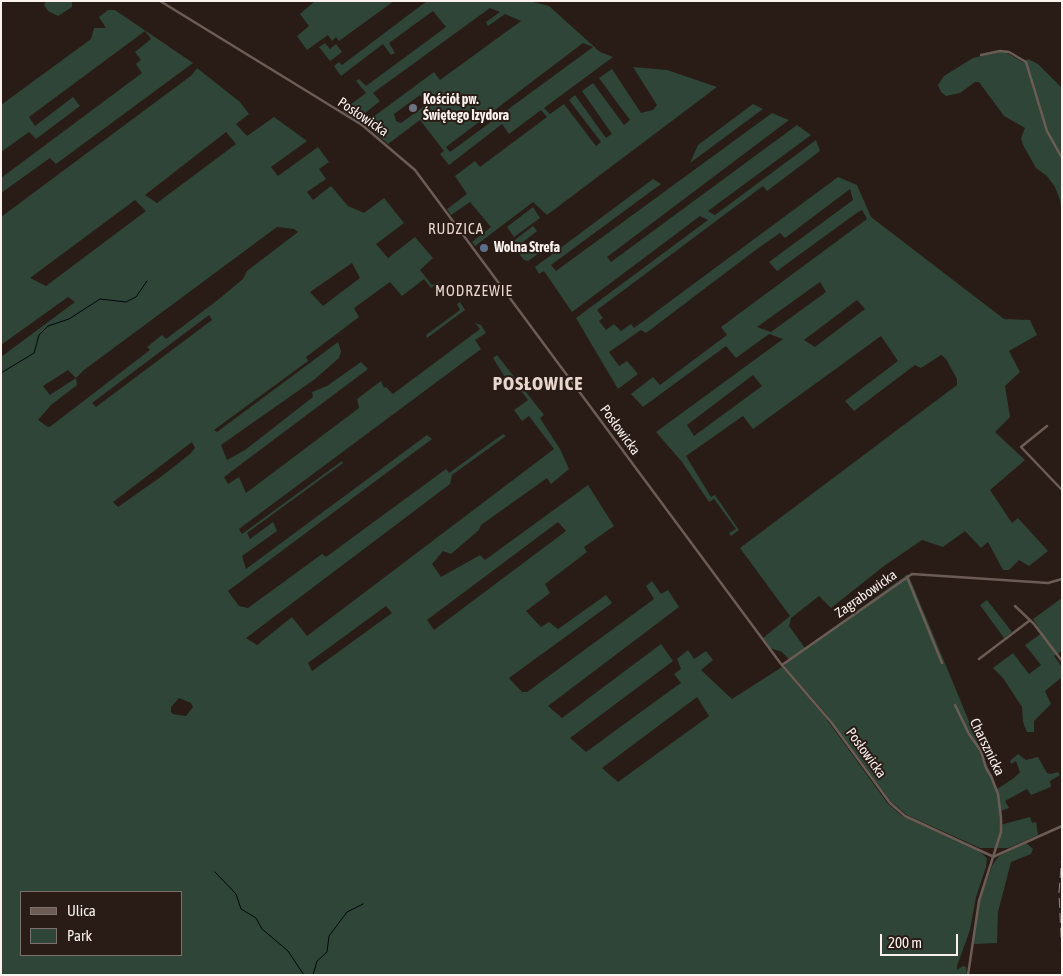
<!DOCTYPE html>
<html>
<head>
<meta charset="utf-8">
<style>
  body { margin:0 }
  #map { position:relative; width:1063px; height:976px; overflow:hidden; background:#291c17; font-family:"Asap Condensed",sans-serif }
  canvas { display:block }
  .frame { position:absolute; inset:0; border:2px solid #faf1ed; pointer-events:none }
  .legend { position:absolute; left:20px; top:891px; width:162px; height:65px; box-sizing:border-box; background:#291c17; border:1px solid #7d716d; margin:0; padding:6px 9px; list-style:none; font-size:15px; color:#faf1ed }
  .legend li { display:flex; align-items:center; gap:10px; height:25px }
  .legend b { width:25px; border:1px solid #7d716d }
  .scale { position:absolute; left:880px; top:934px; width:78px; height:22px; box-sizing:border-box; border:2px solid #faf1ed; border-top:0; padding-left:6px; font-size:15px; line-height:18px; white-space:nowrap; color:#faf1ed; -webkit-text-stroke:4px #291c17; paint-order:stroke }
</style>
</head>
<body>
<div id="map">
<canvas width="1063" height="976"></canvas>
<div class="frame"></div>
<ul class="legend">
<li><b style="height:6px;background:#6b5c55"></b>Ulica</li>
<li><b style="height:14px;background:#2e4538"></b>Park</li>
</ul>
<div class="scale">200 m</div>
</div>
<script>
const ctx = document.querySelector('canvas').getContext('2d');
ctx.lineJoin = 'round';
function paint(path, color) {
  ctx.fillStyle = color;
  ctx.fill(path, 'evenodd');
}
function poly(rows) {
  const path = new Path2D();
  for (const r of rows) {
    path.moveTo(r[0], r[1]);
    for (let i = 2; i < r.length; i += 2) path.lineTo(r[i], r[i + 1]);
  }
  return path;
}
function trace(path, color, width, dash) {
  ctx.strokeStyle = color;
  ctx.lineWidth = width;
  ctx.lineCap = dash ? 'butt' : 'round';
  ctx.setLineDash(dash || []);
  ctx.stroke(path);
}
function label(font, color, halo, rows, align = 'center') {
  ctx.font = font + ' "Asap Condensed",sans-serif';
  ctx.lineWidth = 4;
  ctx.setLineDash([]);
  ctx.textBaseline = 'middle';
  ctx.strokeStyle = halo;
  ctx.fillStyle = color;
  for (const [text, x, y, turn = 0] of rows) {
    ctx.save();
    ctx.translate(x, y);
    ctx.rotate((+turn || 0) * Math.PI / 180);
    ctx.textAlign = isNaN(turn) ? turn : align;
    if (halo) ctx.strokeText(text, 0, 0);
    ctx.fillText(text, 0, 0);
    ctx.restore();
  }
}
const green = poly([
  [46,1,72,1,72,7,58,16,48,11,44,5],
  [315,1,394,1,339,41,336,37,332,41,328,35,307,50,297,36,309,26,300,14],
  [427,1,529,1,549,6,600,52,613,57,544,108,550,114,564,104,596,146,601,142,569,100,575,95,606,138,612,134,582,91,593,83,624,125,630,120,599,78,612,69,641,113,653,110,657,105,633,67,667,70,717,87,547,215,533,202,475,246,472,242,491,227,470,202,451,215,447,209,467,194,455,176,475,161,480,167,547,117,541,110,509,134,502,124,449,165,440,154,444,151,420,120,388,144,372,130,342,111,366,93,356,81,359,79,366,86,446,27,433,11,389,43,395,53,391,55,383,44,341,76,334,66,339,62,342,65],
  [490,8,500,12,486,22,488,26,505,14,521,21,440,80,434,72,369,120,364,114,380,101,373,93],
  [583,43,593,47,450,152,446,147],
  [420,95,427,104,401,123,396,121,394,114],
  [108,10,115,10,193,63,56,164,50,158,1,193,1,178,142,73,136,64,141,60,135,52,151,39,145,31,29,117,35,126,73,97,80,106,36,139,29,132,1,152,1,105,91,39,94,28,106,28,99,17],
  [325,43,330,49,336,44,342,52,330,61,319,47],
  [1003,51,1023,62,1028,59,1038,64,1062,88,1062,217,1060,200,1055,187,1047,176,1036,168,1023,145,1021,138,1025,128,1004,116,979,82,975,82,960,93,946,96,941,92,938,85,944,76,973,58],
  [197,68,240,102,249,114,236,124,247,136,274,117,307,141,271,167,278,176,318,147,329,162,319,169,326,179,307,192,313,200,331,186,348,206,364,213,384,198,404,223,376,244,388,258,415,237,433,258,420,270,432,285,441,281,431,288,424,279,402,296,390,282,354,308,359,317,306,357,308,361,214,430,217,432,338,342,341,351,339,358,315,379,221,445,227,460,245,450,313,397,312,392,327,386,361,362,368,369,224,477,228,484,239,477,246,493,359,408,357,399,381,381,384,388,386,387,393,394,480,329,475,323,481,325,486,333,475,340,481,349,239,529,242,534,342,461,343,463,247,533,250,539,273,522,277,531,242,556,246,569,427,435,432,439,228,591,239,606,248,608,322,554,326,557,446,469,449,473,503,434,506,436,452,475,450,484,246,638,257,645,292,617,307,636,554,449,529,416,522,421,514,410,528,400,516,384,511,387,493,358,497,355,544,415,540,418,560,449,569,469,551,484,547,478,481,525,479,530,451,554,443,551,432,564,441,577,480,555,485,560,588,485,614,526,584,547,587,552,545,584,550,593,526,611,541,627,549,622,558,629,606,595,612,603,509,678,522,692,527,692,654,599,646,586,652,581,661,594,668,590,679,607,548,706,562,718,661,644,673,661,570,738,586,752,671,690,681,683,674,674,681,669,677,659,688,650,694,659,706,651,713,660,701,670,732,699,782,667,825,717,888,804,902,816,979,851,987,858,986,867,976,897,970,930,957,966,957,970,963,966,966,967,967,975,1,975,1,357,75,302,68,297,1,345,1,217,192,75],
  [226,132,236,144,157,203,145,195],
  [135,200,146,211,46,286,30,278],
  [277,227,294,229,298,232,247,271,243,279,219,299,166,339,162,335,147,347,150,350,51,426,48,427,38,420,51,405,77,385,76,378,84,370],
  [352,263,360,278,323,306,310,292],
  [209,315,212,320,96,407,92,403],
  [68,370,76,378,50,395,43,386],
  [192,442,195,448,190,454,162,476,118,507,113,502],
  [558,522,566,531,434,630,427,620],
  [386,606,392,613,312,671,308,663],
  [697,697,709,716,618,782,602,768],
  [179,698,191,703,193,707,186,716,173,714,171,712,171,707],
  [21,892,181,892,181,955,21,955],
  [753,104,763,109,690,163,698,145],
  [772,113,789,120,607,257,611,262,797,125,811,135,708,211,715,215,816,140,820,151,767,191,763,186,597,310,603,318,599,321,606,330,614,324,621,331,631,324,634,328,838,177,857,185,871,217,1004,319,1030,320,1037,335,1009,351,1020,372,1005,386,1010,417,995,432,1025,460,990,490,1012,523,1018,518,1048,551,1029,566,1019,560,1009,570,1003,570,988,542,981,548,965,531,943,547,922,540,884,566,831,608,819,596,791,618,789,626,805,648,908,574,997,789,1014,778,1020,772,1016,761,1011,764,1010,761,1018,754,1026,760,1038,757,1047,773,1050,774,1058,772,1060,775,1050,781,1051,787,1031,795,1027,789,1005,801,1009,808,1001,811,1000,825,1030,817,1032,823,1036,822,1038,835,1008,848,980,848,907,815,891,802,826,714,784,666,789,659,782,652,770,648,763,638,790,616,740,548,957,385,957,379,946,359,941,355,921,368,915,365,854,411,845,401,898,361,881,336,753,429,743,416,686,456,711,497,715,495,739,530,731,536,729,533,736,529,714,499,709,502,682,462,656,432,783,339,769,334,736,358,726,346,643,407,631,394,653,377,660,385,727,335,721,327,867,219,862,210,858,212,777,271,769,262,853,200,850,189,785,238,780,233,757,249,646,333,641,330,609,352,619,366,627,361,638,374,618,389,576,318,708,220,700,216,572,312,544,271,539,274,535,267,653,179,661,184,551,265,556,271],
  [820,282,826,292,771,332,757,327],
  [857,300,865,309,815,347,804,340],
  [753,375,762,386,694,436,687,425],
  [533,207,540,218,514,237,507,227],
  [533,226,537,231,518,246,524,253,540,241,545,249,528,261,524,260,511,243],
  [460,302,465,310,427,338,426,335,460,310,457,304],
  [1062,598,1062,651,1054,656,1062,667,1062,677,1045,691,1051,704,1034,721,1034,732,1027,732,1023,722,1022,707,1003,678,993,668,1013,653,1029,674,1041,665,1025,645,1042,633,1033,619],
  [987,600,1012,632,1004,638,980,605],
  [1026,843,1033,849,1031,854,1011,862,998,912,997,943,973,944,980,899,993,864,999,856]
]);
const stream = poly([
  [1,373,34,353,39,335,48,326,69,319,100,299,126,302,136,297,147,281],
  [215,872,236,894,241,909,256,918,262,929,288,951,304,975],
  [313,975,317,961,327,952,329,936,347,912,363,904]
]);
const minor = poly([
  [160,1,362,125,415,170,781,664,831,722,890,803,905,816,994,857],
  [981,55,1000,51,1009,52,1026,62,1047,131,1062,158],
  [1047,426,1021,447,1062,490],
  [907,577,942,663],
  [1015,606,1034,624,1062,661],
  [979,659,1029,621],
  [782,665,912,574,1048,583,1062,579],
  [955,705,969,734,981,751,986,768,991,776,998,794,1001,818,1001,832,979,901,968,975],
  [995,856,1062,826]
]);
const rail = poly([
  [1062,853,1059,893,1062,957]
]);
const markers = [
  [413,108,5,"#6b7280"],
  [484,248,5,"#5c6f8a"]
];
const poiNames = [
  ["Kościół pw.",423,100],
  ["Świętego Izydora",423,116],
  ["Wolna Strefa",494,248]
];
const streetNames = [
  ["Posłowicka",363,117,34],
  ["Posłowicka",620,430,54],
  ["Zagrabowicka",866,594,-35],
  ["Charsznicka",987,747,64],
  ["Posłowicka",866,753,54]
];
const neighbourhoodNames = [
  ["RUDZICA",456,229],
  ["MODRZEWIE",474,291]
];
const districtNames = [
  ["POSŁOWICE",538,384]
];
paint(green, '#2e4538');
trace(stream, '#00090a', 1);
trace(minor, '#6b5c55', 2.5);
trace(rail, '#958a85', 1, [10, 5]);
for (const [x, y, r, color] of markers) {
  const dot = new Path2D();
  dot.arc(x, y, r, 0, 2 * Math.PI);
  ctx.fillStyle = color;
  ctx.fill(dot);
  trace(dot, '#291c17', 2);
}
label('bold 14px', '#faf1ed', '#291c17', poiNames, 'left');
label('14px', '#faf1ed', '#291c17', streetNames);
ctx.letterSpacing = '1px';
label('15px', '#e8d6cf', '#291c17', neighbourhoodNames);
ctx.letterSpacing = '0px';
ctx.letterSpacing = '1px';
label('bold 19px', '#e8d6cf', '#291c17', districtNames);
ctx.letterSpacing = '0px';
</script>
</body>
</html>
